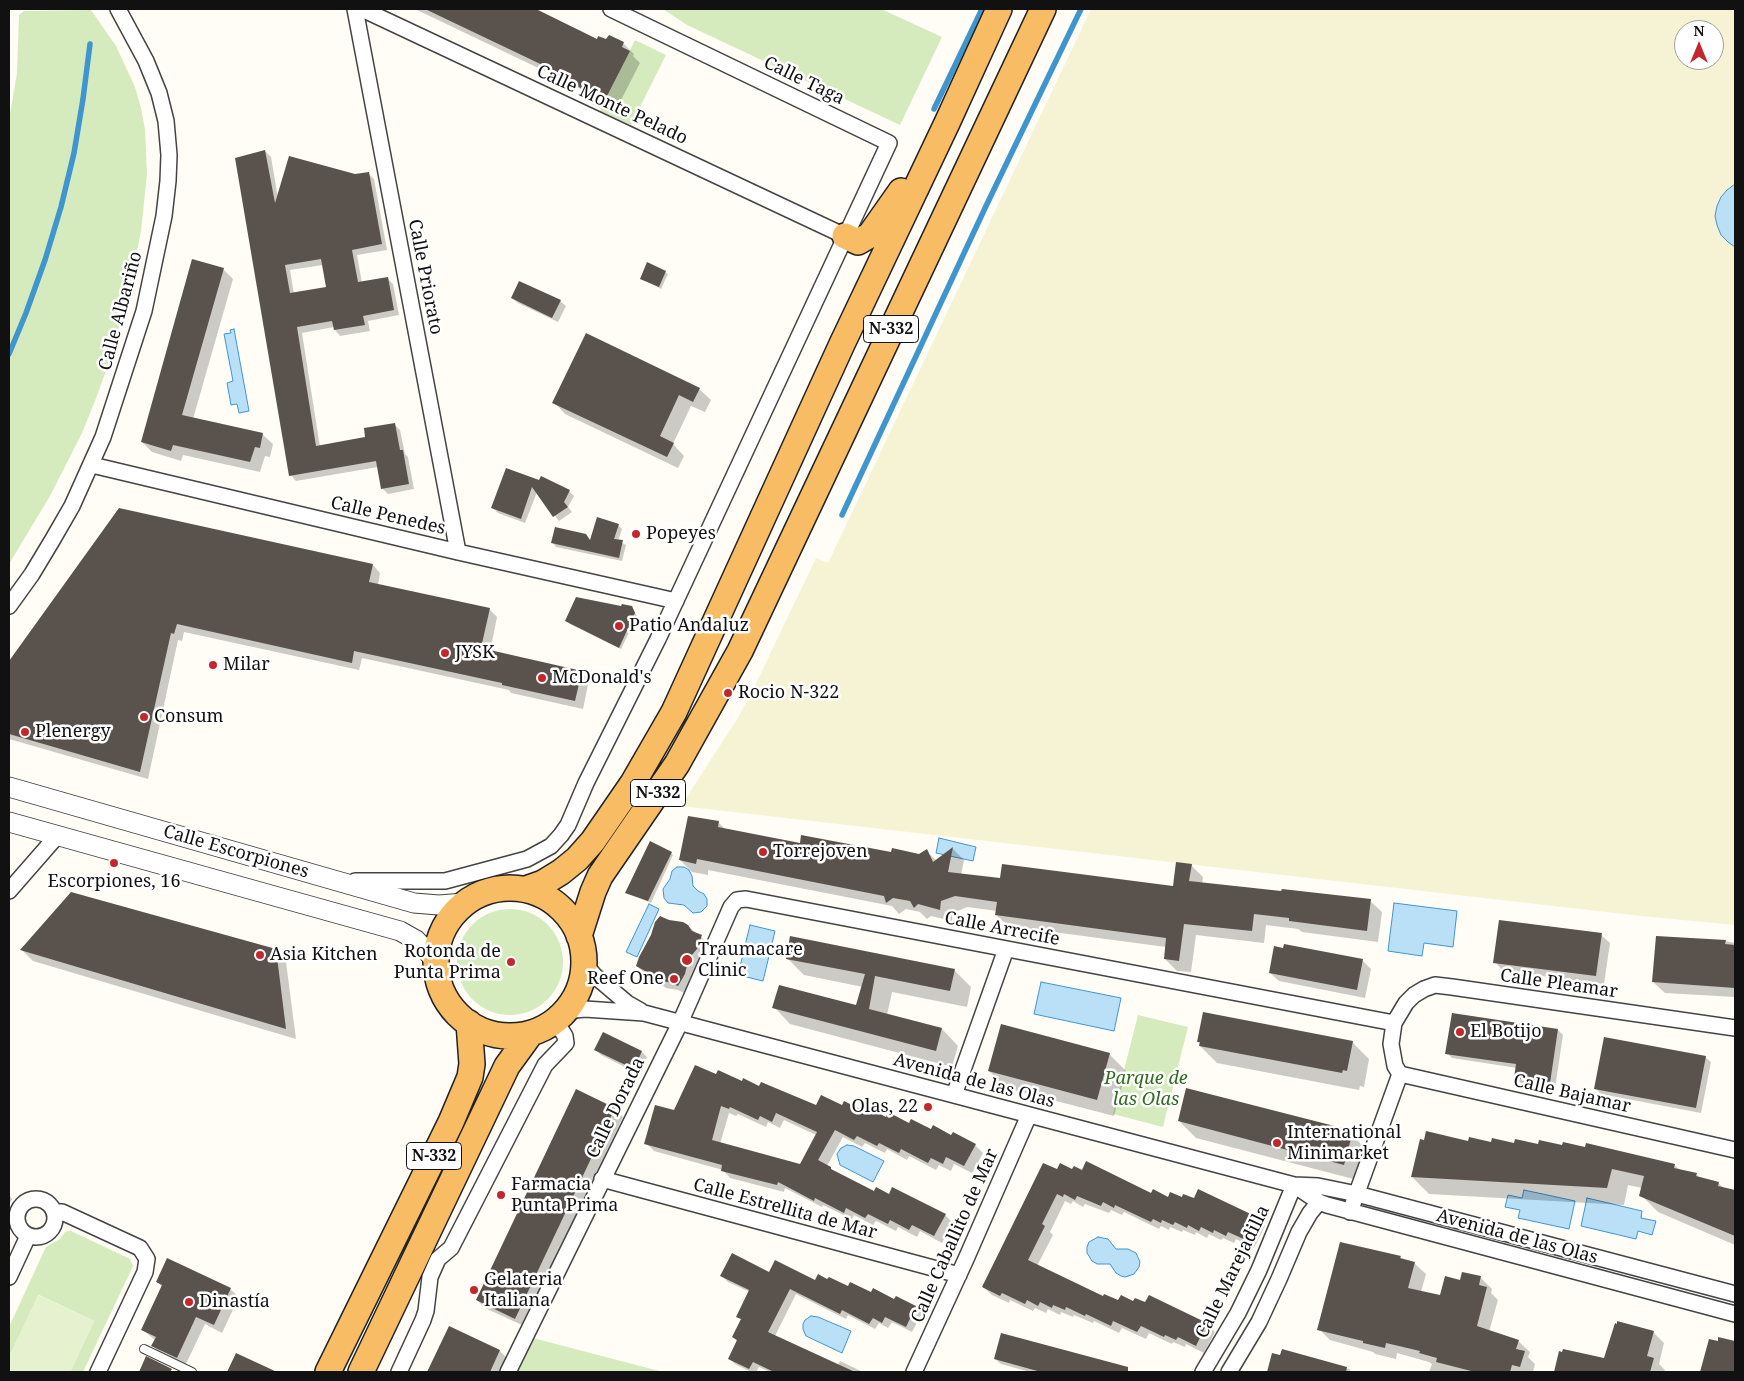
<!DOCTYPE html>
<html>
<head>
<meta charset="utf-8">
<style>
  body { margin:0 }
  #map { position:relative; width:1744px; height:1381px; overflow:hidden; background:#fffdf5; font-family:"Noto Serif",serif }
  canvas { display:block }
  .frame { position:absolute; inset:0; border:10px solid #111; pointer-events:none }
  .north { position:absolute; left:1674px; top:20px; width:50px; height:50px; box-sizing:border-box; background:#fff; border:1px solid #a0a0a0; border-radius:50%; rotate:0deg; font-size:14px; font-weight:700; line-height:20px; text-align:center; color:#111 }
  .north::after { content:''; display:block; margin:auto; width:18px; height:22px; background:#c4262e; clip-path:polygon(50% 0,100% 100%,50% 72%,0 100%) }
</style>
</head>
<body>
<div id="map">
<canvas width="1744" height="1381"></canvas>
<div class="frame"></div>
<div class="north">N</div>
</div>
<script>
const ctx = document.querySelector('canvas').getContext('2d');
ctx.lineJoin = 'round';
function paint(path, color) {
  ctx.fillStyle = color;
  ctx.fill(path, 'evenodd');
}
function poly(rows) {
  const path = new Path2D();
  for (const r of rows) {
    if (r.length === 3) {
      path.moveTo(r[0] + r[2], r[1]);
      path.arc(r[0], r[1], r[2], 0, 2 * Math.PI);
      continue;
    }
    path.moveTo(r[0], r[1]);
    for (let i = 2; i < r.length; i += 2) path.lineTo(r[i], r[i + 1]);
  }
  return path;
}
function trace(path, color, width, dash) {
  ctx.strokeStyle = color;
  ctx.lineWidth = width;
  ctx.lineCap = dash ? 'butt' : 'round';
  ctx.setLineDash(dash || []);
  ctx.stroke(path);
}
function label(font, color, halo, rows, align = 'center') {
  ctx.font = font + ' "Noto Serif",serif';
  ctx.lineWidth = 5;
  ctx.setLineDash([]);
  ctx.textBaseline = 'middle';
  ctx.strokeStyle = halo;
  ctx.fillStyle = color;
  for (const [text, x, y, turn = 0] of rows) {
    ctx.save();
    ctx.translate(x, y);
    ctx.rotate((+turn || 0) * Math.PI / 180);
    ctx.textAlign = isNaN(turn) ? turn : align;
    if (halo) ctx.strokeText(text, 0, 0);
    ctx.fillText(text, 0, 0);
    ctx.restore();
  }
}
const farmland = poly([
  [1091,9,1735,9,1735,925,1641,916,681,806,739,716,760,675,816,558,828,563],
  [1684,30,1714,30,1714,60,1684,60]
]);
const green = poly([
  [663,9,881,9,942,37,900,125,687,25],
  [91,10,116,46,135,87,141,108,145,130,147,174,141,231,127,300,107,368,95,401,82,433,50,496,9,564,9,120,17,73,19,15,24,11],
  [635,40,666,55,631,125,600,111],
  [510,962,53],
  [1138,1015,1188,1027,1163,1127,1113,1114],
  [68,1231,71,1231,126,1257,130,1259,133,1266,83,1372,70,1372,94,1321,39,1295,9,1357,9,1327,45,1249,47,1246,60,1239,65,1232],
  [533,1338,663,1372,517,1372]
]);
const pitch = poly([
  [38,1295,94,1321,70,1372,9,1372,9,1357]
]);
const water = poly([
  [1735,184,1735,247,1728,242,1721,235,1717,225,1715,216,1717,206,1721,197,1727,190,1735,184],
  [234,329,249,411,239,413,237,404,231,405,227,383,233,381,224,334,231,333,230,330,234,329],
  [939,838,976,847,973,861,936,853,939,838],
  [677,867,684,867,689,870,692,876,693,886,698,891,704,894,707,899,707,906,701,912,693,913,684,905,668,903,664,898,663,889,670,879,672,871,677,867],
  [1394,903,1457,911,1453,947,1424,943,1422,956,1388,951,1394,903],
  [649,904,659,909,637,957,626,952,649,904],
  [750,925,775,931,763,981,738,975,750,925],
  [1041,982,1121,998,1114,1031,1034,1014,1041,982],
  [847,1145,854,1146,884,1161,873,1182,840,1165,837,1154,841,1148,847,1145],
  [1524,1190,1575,1201,1569,1229,1518,1218,1520,1210,1505,1207,1508,1195,1522,1198,1524,1190],
  [1587,1198,1642,1211,1641,1218,1656,1221,1652,1235,1638,1231,1636,1239,1581,1226,1587,1198],
  [1098,1237,1108,1239,1116,1249,1128,1249,1136,1253,1140,1262,1139,1267,1134,1274,1125,1277,1121,1276,1116,1273,1110,1264,1097,1264,1092,1261,1087,1253,1087,1247,1089,1242,1098,1237],
  [811,1316,818,1317,851,1331,842,1353,806,1336,803,1329,803,1324,805,1320,811,1316]
]);
const shadow = poly([
  [415,9,533,9,597,40,623,43,634,54,633,56,640,63,616,110,609,106,606,111,592,104,581,93,582,91,578,87],
  [265,151,271,157,278,198,355,176,368,173,374,179,387,250,357,255,362,283,388,279,393,284,399,315,368,321,370,331,340,336,335,330,334,327,302,333,320,447,367,438,394,424,400,430,405,454,408,457,414,489,388,494,382,488,378,467,296,481,291,475],
  [323,265,328,289,294,294,290,270],
  [223,269,233,279,193,419,262,434,273,444,270,457,265,456,260,472,183,455,181,461,152,452,142,442],
  [665,272,668,274,661,289,641,278],
  [512,298,560,301,566,306,558,322,518,303],
  [699,389,711,400,705,412,691,406,673,444,684,456,678,468,565,414,554,402],
  [507,469,569,491,574,496,568,507,572,512,559,521,537,492,525,523,498,513,493,508],
  [119,510,373,565,380,573,378,585,489,609,497,617,490,652,581,672,589,680,583,709,511,693,509,690,362,658,359,670,184,632,182,641,178,640,148,779,9,739,9,663],
  [618,525,622,529,618,541,626,545,622,561,556,547,553,543,592,546],
  [631,607,637,616,621,649,568,623,622,608],
  [718,822,725,829,801,844,920,855,926,851,937,861,953,849,964,860,961,875,1001,880,1174,888,1191,865,1203,877,1202,884,1370,901,1382,912,1378,942,1302,932,1298,929,1266,925,1264,943,1196,935,1191,972,1177,971,1165,959,1166,947,1008,926,996,915,997,911,967,907,953,913,952,921,931,916,927,919,920,912,906,909,899,914,892,906,708,870,708,875,692,872,680,860],
  [671,853,673,855,651,903,627,893],
  [669,921,688,926,709,944,686,994,678,990,666,988,655,979,646,975,637,966],
  [1601,935,1610,943,1604,984,1503,971,1495,962],
  [1725,941,1735,943,1735,997,1665,993,1653,982],
  [22,950,275,950,286,962,296,1039,33,961],
  [787,958,954,970,971,987,967,1007,892,992,887,1015,942,1029,958,1046,952,1067,790,1024,774,1007,856,1007,863,987,804,975],
  [1362,960,1371,969,1365,998,1279,981,1270,973],
  [1558,1030,1563,1035,1555,1088,1521,1083,1515,1077,1517,1068,1452,1058,1447,1053],
  [604,1033,642,1052,647,1057,639,1074,601,1055,596,1050],
  [1198,1041,1352,1042,1369,1059,1364,1087,1360,1086,1359,1090,1217,1063,1200,1046],
  [1109,1054,1126,1071,1114,1116,1006,1088,989,1071],
  [1705,1057,1711,1062,1701,1113,1601,1094,1596,1089],
  [716,1076,760,1087,817,1107,843,1107,931,1131,975,1145,983,1153,972,1173,954,1164,951,1171,939,1165,936,1170,909,1156,907,1160,887,1149,885,1153,865,1143,862,1147,843,1137,827,1166,835,1172,875,1192,889,1195,945,1215,953,1223,942,1243,920,1231,917,1237,898,1227,896,1231,876,1221,873,1225,854,1215,852,1219,823,1205,822,1207,785,1188,784,1192,730,1178,723,1170,654,1151,646,1143,674,1112],
  [729,1113,736,1116,738,1114,766,1127,768,1122,780,1128,784,1120,816,1135,800,1165,720,1144],
  [576,1091,615,1109,623,1117,524,1326,485,1308,477,1300],
  [1179,1121,1349,1132,1366,1149,1361,1181,1196,1138],
  [1469,1142,1539,1146,1674,1165,1680,1170,1696,1174,1701,1179,1718,1183,1724,1188,1735,1191,1735,1245,1658,1212,1641,1195,1642,1188,1628,1185,1624,1205,1429,1194,1412,1177],
  [1073,1170,1168,1198,1194,1200,1199,1191,1257,1218,1265,1226,1254,1248,1236,1239,1234,1243,1223,1238,1221,1240,1209,1234,1207,1238,1196,1232,1195,1235,1183,1230,1182,1232,1170,1227,1169,1230,1161,1226,1159,1229,1124,1212,1122,1215,1111,1210,1109,1213,1085,1204,1083,1207,1073,1201,1071,1204,1065,1201,1050,1232,1053,1235,1037,1266,1104,1297,1119,1302,1145,1304,1149,1296,1207,1324,1215,1332,1204,1353,1186,1344,1185,1347,1173,1342,1172,1344,1149,1333,1146,1339,1122,1328,1119,1333,1094,1321,1093,1323,1074,1315,1073,1317,1061,1312,1060,1315,1048,1309,1046,1313,1035,1308,1033,1311,1010,1300,1009,1303,992,1295,983,1287,1058,1171],
  [9,1195,12,1199,9,1206],
  [1400,1257,1403,1260,1414,1263,1426,1274,1421,1292,1441,1297,1461,1281,1480,1277,1492,1289,1491,1293,1498,1300,1489,1332,1518,1341,1530,1352,1528,1357,1535,1364,1533,1372,1429,1372,1432,1364,1429,1362,1397,1353,1396,1359,1375,1354,1373,1352,1330,1340,1319,1329],
  [769,1274,849,1288,895,1300,896,1298,916,1307,922,1313,912,1332,892,1322,888,1328,879,1323,875,1329,848,1315,846,1319,796,1294,775,1336,838,1365,840,1361,863,1372,770,1372,759,1367,756,1372,751,1372,735,1364,729,1358,738,1342,733,1337,742,1320,737,1316,750,1292,728,1282,722,1276],
  [157,1282,230,1289,239,1297,222,1333,205,1324,185,1366,161,1354,153,1346,155,1340,143,1330,163,1287],
  [449,1328,500,1351,511,1363,507,1372,428,1372],
  [1653,1332,1664,1343,1659,1364,1665,1370,1664,1372,1555,1372,1560,1352,1605,1360],
  [1719,1338,1735,1342,1735,1372,1702,1372,1710,1340,1718,1342],
  [1283,1351,1349,1369,1352,1372,1269,1372,1273,1354,1281,1357],
  [995,1359,1120,1370,1119,1372,1030,1372,1001,1364]
]);
const stream = poly([
  [934,109,982,9],
  [9,354,26,313,45,260,61,207,74,153,83,99,90,44],
  [842,515,986,206,1081,9]
]);
const building = poly([
  [425,9,536,9,597,39,598,36,606,39,609,35,624,42,622,47,630,51,605,100,598,96,595,101,580,94,582,89,574,84,576,81],
  [265,150,275,203,289,156,355,174,369,172,382,244,352,250,358,282,388,277,394,310,363,316,365,325,334,330,332,321,297,327,316,446,365,437,364,428,395,423,400,450,403,450,409,484,381,489,376,461,289,476,235,158],
  [321,259,326,287,290,293,285,265],
  [192,259,224,268,182,415,263,433,260,448,255,447,250,462,173,445,171,451,141,442],
  [647,262,666,271,659,287,640,279],
  [519,281,561,300,552,318,511,298],
  [586,333,700,388,693,402,679,395,660,436,674,443,667,457,552,403],
  [506,468,539,480,541,476,570,490,564,502,568,507,553,517,532,487,521,519,491,508],
  [119,508,373,564,369,582,490,608,481,648,582,671,575,701,502,685,502,683,354,651,352,663,177,624,174,634,171,633,140,772,9,734,9,661],
  [597,517,619,524,614,539,623,540,619,558,551,543,555,527,586,534,590,540],
  [576,597,621,606,622,604,632,606,635,613,619,648,565,621],
  [688,816,719,821,718,827,800,843,801,835,891,852,892,848,919,854,927,849,933,862,953,847,948,872,1000,878,1002,864,1173,886,1176,862,1192,864,1189,881,1281,891,1282,889,1371,899,1367,931,1289,921,1289,918,1254,914,1252,931,1184,924,1179,961,1164,959,1166,938,995,915,997,902,955,896,941,901,940,910,918,904,914,908,910,901,893,898,886,903,884,896,697,859,696,864,679,860],
  [650,841,672,852,648,901,625,893],
  [71,892,276,949,286,1029,20,950],
  [660,916,669,920,683,922,688,925,692,931,702,935,697,949,691,956,692,962,687,965,685,974,678,986,668,982,655,980,645,971,636,966,639,957,651,935,655,922],
  [1499,920,1602,933,1596,976,1493,963],
  [790,936,955,969,950,991,875,976,869,1009,942,1028,936,1051,772,1008,779,985,856,1005,865,974,786,959],
  [1656,936,1726,940,1725,944,1735,945,1735,988,1652,982],
  [1284,944,1363,959,1357,990,1269,973,1274,946,1283,948],
  [1203,1012,1353,1041,1347,1071,1343,1070,1342,1073,1199,1046,1200,1042,1197,1042],
  [1452,1013,1558,1029,1550,1083,1514,1078,1516,1064,1445,1054],
  [1001,1024,1110,1053,1097,1100,988,1071],
  [603,1032,642,1051,634,1069,594,1050],
  [1604,1037,1706,1056,1696,1108,1594,1089],
  [695,1065,716,1074,718,1070,742,1081,743,1078,759,1086,761,1082,816,1105,821,1095,842,1105,844,1101,864,1111,867,1107,886,1117,888,1112,909,1123,911,1119,931,1129,933,1125,951,1135,953,1132,976,1144,964,1166,946,1157,943,1164,931,1158,928,1163,901,1149,899,1153,879,1143,877,1146,857,1136,854,1140,835,1130,818,1160,831,1167,831,1169,874,1191,876,1187,889,1194,892,1187,946,1214,934,1236,912,1225,909,1230,890,1220,888,1224,868,1214,865,1218,846,1208,844,1213,815,1198,814,1201,778,1182,777,1185,721,1171,722,1165,644,1144,655,1105,674,1110],
  [721,1106,729,1109,730,1107,758,1120,760,1116,772,1122,776,1113,817,1132,800,1164,712,1140],
  [1186,1088,1350,1130,1349,1134,1352,1135,1344,1165,1178,1121],
  [576,1089,615,1108,515,1319,476,1300],
  [1426,1131,1468,1141,1469,1137,1491,1142,1492,1138,1514,1143,1515,1139,1538,1144,1539,1140,1562,1145,1563,1142,1585,1147,1586,1143,1675,1164,1674,1168,1697,1173,1696,1176,1719,1182,1718,1186,1735,1190,1735,1236,1639,1196,1644,1176,1612,1169,1607,1188,1411,1177,1420,1139,1424,1140],
  [1086,1161,1151,1193,1153,1189,1168,1197,1170,1192,1182,1197,1183,1194,1194,1198,1198,1189,1257,1217,1246,1240,1228,1232,1226,1236,1214,1230,1213,1233,1201,1227,1199,1231,1188,1225,1187,1228,1175,1222,1173,1225,1162,1220,1161,1223,1153,1219,1151,1222,1115,1205,1114,1208,1103,1202,1101,1206,1077,1196,1075,1200,1064,1194,1063,1197,1057,1194,1042,1224,1045,1226,1028,1260,1103,1296,1104,1294,1118,1300,1121,1295,1133,1301,1135,1298,1145,1302,1149,1295,1207,1323,1196,1346,1178,1337,1176,1340,1165,1335,1164,1337,1141,1326,1137,1332,1113,1321,1111,1326,1086,1314,1085,1316,1066,1307,1065,1310,1053,1305,1052,1308,1040,1302,1038,1306,1027,1300,1025,1304,1002,1293,1000,1296,982,1287,1043,1163,1057,1169,1060,1163,1072,1169,1074,1166,1082,1170],
  [1340,1242,1401,1256,1400,1258,1415,1262,1408,1288,1440,1295,1445,1276,1460,1280,1462,1272,1481,1276,1479,1285,1487,1287,1477,1326,1519,1340,1516,1349,1525,1351,1520,1367,1512,1365,1510,1372,1475,1372,1436,1362,1437,1358,1419,1353,1420,1351,1386,1343,1385,1348,1363,1343,1363,1341,1317,1330],
  [732,1253,769,1272,775,1260,815,1280,818,1274,827,1279,829,1277,848,1286,850,1282,871,1292,873,1288,894,1299,896,1296,916,1306,906,1327,885,1317,882,1323,873,1318,869,1324,842,1310,840,1314,790,1289,768,1332,855,1372,774,1372,753,1362,749,1369,728,1359,737,1340,732,1337,741,1319,736,1317,749,1290,720,1276],
  [167,1258,231,1288,214,1325,196,1317,177,1358,151,1346,156,1337,141,1330,162,1285,156,1282],
  [1617,1321,1654,1331,1647,1356,1654,1358,1650,1372,1554,1372,1559,1351,1562,1352,1563,1349,1604,1358,1615,1323,1617,1324],
  [449,1326,500,1350,490,1372,427,1372],
  [1001,1333,1128,1367,1128,1372,1041,1372,994,1359],
  [1718,1337,1735,1341,1735,1372,1700,1372,1709,1339,1718,1341],
  [1282,1349,1347,1367,1346,1372,1267,1372,1272,1353,1280,1355],
  [236,1353,277,1372,227,1372],
  [146,1356,172,1369,170,1372,139,1372]
]);
const service = poly([
  [144,1349,192,1372]
]);
const minor = poly([
  [355,9,458,552],
  [362,9,845,236],
  [92,465,458,552,676,601],
  [9,606,32,574,53,539,72,506,103,437,144,311,164,216,168,181,169,155,166,121,159,93,146,61,118,9],
  [355,881,445,881,527,859,551,846,561,835,568,825,586,783,658,639,889,143,611,9],
  [9,891,57,836],
  [584,963,595,976,627,1003,641,1011],
  [565,1011,585,1009,644,1013,1294,1185,1318,1186,1357,1194,1735,1294],
  [1400,1074,1735,1150],
  [954,1095,1006,949],
  [602,1179,959,1275],
  [1294,1185,1319,1202,1327,1205,1735,1314],
  [36,1218,19],
  [55,1212,62,1212,140,1248,147,1259,145,1272,98,1372],
  [1350,1212,1400,1074,1395,1066,1391,1044,1394,1023,1406,1003,1414,995,1424,989,1435,985,1452,987,1735,1028],
  [9,1277,28,1236],
  [399,1372,423,1320,426,1311,430,1277,438,1259,451,1248,545,1065,566,1043,565,1036,555,1020],
  [508,1372,680,1023,731,907,737,900,746,899,1394,1023],
  [914,1372,966,1259,1029,1115],
  [1203,1372,1238,1313,1259,1270,1294,1185],
  [1229,1372,1259,1322,1279,1279,1299,1232,1310,1213,1319,1202]
]);
const tertiary = poly([
  [9,787,414,903,439,905,465,903],
  [9,822,400,931,416,940,436,961]
]);
const trunk = poly([
  [845,236,858,242,870,235,901,191],
  [510,962,74],
  [526,889,543,883,561,872,577,859,593,841,633,783,674,712,842,344,947,123,999,9],
  [579,936,593,892,600,876,677,764,740,651,1043,9],
  [328,1372,451,1122,470,1077,472,1064,469,1023],
  [361,1372,507,1066,531,1033]
]);
const markers = [
  [636,534,5,"#c4262e"],
  [619,626,5,"#c4262e"],
  [445,653,5,"#c4262e"],
  [213,665,5,"#c4262e"],
  [542,678,5,"#c4262e"],
  [728,693,5,"#c4262e"],
  [144,717,5,"#c4262e"],
  [25,732,5,"#c4262e"],
  [763,852,5,"#c4262e"],
  [114,863,5,"#c4262e"],
  [260,955,5,"#c4262e"],
  [687,960,6,"#c4262e"],
  [511,962,5,"#c4262e"],
  [674,979,5,"#c4262e"],
  [1460,1032,5,"#c4262e"],
  [928,1107,5,"#c4262e"],
  [1277,1143,5,"#c4262e"],
  [501,1195,5,"#c4262e"],
  [474,1290,5,"#c4262e"],
  [189,1302,5,"#c4262e"]
];
const shields = [
  [891,329,55],
  [658,793,55],
  [434,1156,55]
];
const shieldNames = [
  ["N-332",891,329],
  ["N-332",658,793],
  ["N-332",434,1156]
];
const streetNames = [
  ["Calle Taga",804,81,26],
  ["Calle Monte Pelado",612,105,25],
  ["Calle Priorato",425,277,79],
  ["Calle Albariño",121,311,-75],
  ["Calle Penedes",388,516,13],
  ["Calle Escorpiones",236,852,16],
  ["Calle Arrecife",1002,929,11],
  ["Calle Pleamar",1559,984,8],
  ["Avenida de las Olas",974,1081,15],
  ["Calle Bajamar",1572,1094,13],
  ["Calle Dorada",616,1108,-64],
  ["Calle Estrellita de Mar",785,1209,15],
  ["Calle Caballito de Mar",955,1236,-66],
  ["Avenida de las Olas",1517,1237,15],
  ["Calle Marejadilla",1233,1272,-64]
];
const poiNames = [
  ["Popeyes",646,534],
  ["Patio Andaluz",629,626],
  ["JYSK",455,653],
  ["Milar",223,665],
  ["McDonald's",552,678],
  ["Rocio N-322",738,693],
  ["Consum",154,717],
  ["Plenergy",35,732],
  ["Torrejoven",773,852],
  ["Escorpiones, 16",114,882,"center"],
  ["Traumacare",698,950],
  ["Clinic",698,971],
  ["Rotonda de",501,952,"right"],
  ["Punta Prima",501,973,"right"],
  ["Asia Kitchen",270,955],
  ["Reef One",664,979,"right"],
  ["El Botijo",1470,1032],
  ["Olas, 22",918,1107,"right"],
  ["International",1287,1133],
  ["Minimarket",1287,1154],
  ["Farmacia",511,1185],
  ["Punta Prima",511,1206],
  ["Gelateria",484,1280],
  ["Italiana",484,1301],
  ["Dinastía",199,1302]
];
const parkNames = [
  ["Parque de",1146,1079],
  ["las Olas",1146,1100]
];
paint(farmland, '#f6f3d4');
paint(green, '#d5ebbd');
paint(pitch, '#e6f2cf');
paint(water, '#b9e0f7');
trace(water, '#3f96cf', 1);
paint(shadow, '#0003');
trace(stream, '#3f96cf', 5.5);
paint(building, '#5a524d');
trace(service, '#444', 10);
trace(minor, '#444', 18);
trace(tertiary, '#444', 21);
trace(trunk, '#222', 28);
trace(service, '#fff', 8);
trace(minor, '#fff', 15);
trace(tertiary, '#fff', 19);
trace(trunk, '#f7bc64', 25);
for (const [x, y, r, color] of markers) {
  const dot = new Path2D();
  dot.arc(x, y, r, 0, 2 * Math.PI);
  ctx.fillStyle = color;
  ctx.fill(dot);
  trace(dot, '#fff', 2);
}
for (const [x, y, w] of shields) {
  const box = new Path2D();
  box.roundRect(x - w / 2, y - 13.5, w, 27, 4);
  ctx.fillStyle = '#fff';
  ctx.fill(box);
  trace(box, '#111', 1);
}
label('bold 16px', '#111', null, shieldNames);
label('18px', '#111', '#fff', streetNames);
label('18px', '#111', '#fff', poiNames, 'left');
label('italic 18px', '#2f6b1f', '#fff', parkNames);
</script>
</body>
</html>
